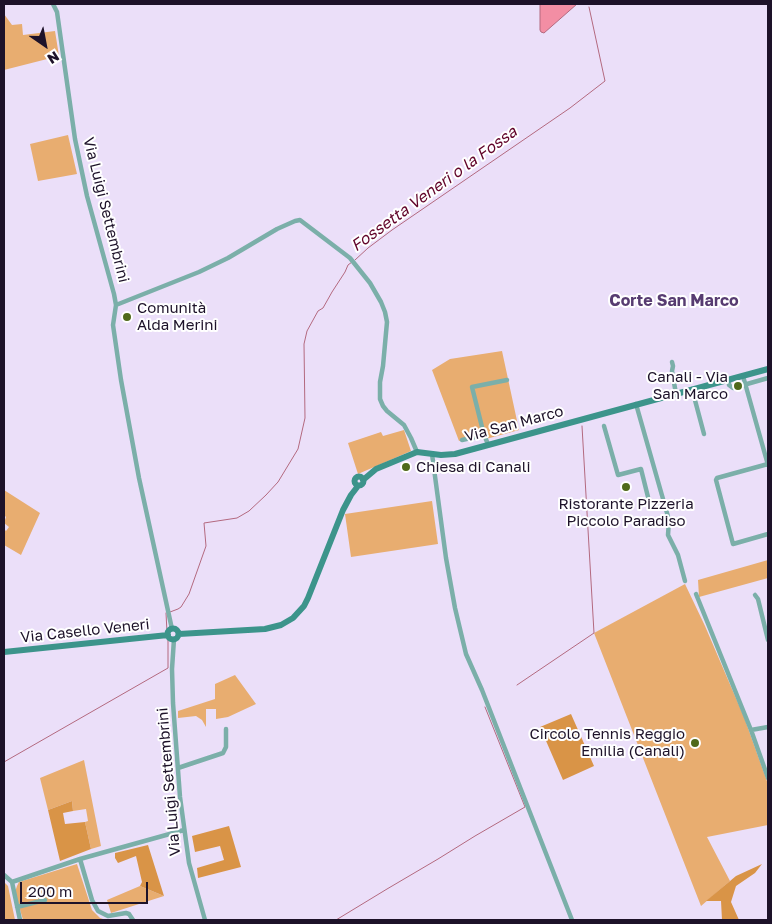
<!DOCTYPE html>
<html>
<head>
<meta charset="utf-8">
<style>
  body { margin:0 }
  #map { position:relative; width:772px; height:924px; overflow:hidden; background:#ebdff9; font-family:"Golos Text",sans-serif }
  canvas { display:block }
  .frame { position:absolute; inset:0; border:5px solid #1d1229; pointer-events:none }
  .north { position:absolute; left:20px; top:20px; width:50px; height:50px; -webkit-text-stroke:4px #fff; paint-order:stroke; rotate:147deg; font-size:14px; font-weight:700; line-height:20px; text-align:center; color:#1d1229 }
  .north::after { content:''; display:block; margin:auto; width:18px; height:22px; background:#1d1229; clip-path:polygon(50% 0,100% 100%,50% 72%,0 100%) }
  .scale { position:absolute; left:20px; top:882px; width:128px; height:22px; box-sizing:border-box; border:2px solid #1d1229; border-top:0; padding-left:6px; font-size:15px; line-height:18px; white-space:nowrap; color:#1d1229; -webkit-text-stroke:4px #fff; paint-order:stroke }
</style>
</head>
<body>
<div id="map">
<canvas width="772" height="924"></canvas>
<div class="frame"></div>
<div class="north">N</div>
<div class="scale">200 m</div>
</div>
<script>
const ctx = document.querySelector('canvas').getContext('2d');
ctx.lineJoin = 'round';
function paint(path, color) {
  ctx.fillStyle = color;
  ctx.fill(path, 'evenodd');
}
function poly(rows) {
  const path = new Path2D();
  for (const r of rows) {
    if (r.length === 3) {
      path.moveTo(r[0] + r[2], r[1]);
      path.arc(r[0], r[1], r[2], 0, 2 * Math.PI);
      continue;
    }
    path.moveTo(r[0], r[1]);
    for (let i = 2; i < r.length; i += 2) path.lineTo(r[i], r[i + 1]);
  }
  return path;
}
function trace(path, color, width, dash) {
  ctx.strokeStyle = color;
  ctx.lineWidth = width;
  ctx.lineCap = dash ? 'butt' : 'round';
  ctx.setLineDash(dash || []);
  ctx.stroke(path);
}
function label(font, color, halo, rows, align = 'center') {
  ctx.font = font + ' "Golos Text",sans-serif';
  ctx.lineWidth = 4;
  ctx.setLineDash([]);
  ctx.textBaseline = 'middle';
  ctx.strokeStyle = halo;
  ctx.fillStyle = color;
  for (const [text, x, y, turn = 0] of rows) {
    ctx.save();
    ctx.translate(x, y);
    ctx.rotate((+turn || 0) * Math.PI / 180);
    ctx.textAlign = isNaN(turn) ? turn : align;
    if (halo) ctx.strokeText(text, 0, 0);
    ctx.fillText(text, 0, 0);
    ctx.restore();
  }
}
const green = poly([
  [4,14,12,25,22,24,23,35,55,31,59,56,4,70,4,45,5,45,4,38],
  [68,135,77,174,38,181,30,144],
  [502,351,519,430,486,439,484,435,459,441,432,370,450,359],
  [404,430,411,451,358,474,348,443,381,432,383,436],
  [4,490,40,513,21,555,4,545,4,529,6,531,9,527,4,523,6,517,4,515],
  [432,501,438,544,351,557,345,514],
  [768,560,768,578,699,597,698,580],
  [685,584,705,626,744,717,768,784,768,825,707,837,730,881,701,906,594,633],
  [235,675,256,704,228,717,216,719,216,709,206,709,206,727,202,720,196,716,178,718,178,711,215,699,215,684],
  [84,760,101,846,91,849,85,822,88,821,86,809,73,811,72,801,48,810,40,778],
  [77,864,92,910,100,918,106,920,23,920,15,892,17,886,19,882],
  [4,882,8,886,15,920,4,920],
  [140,886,164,896,111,913,107,900]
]);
const forest = poly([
  [571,714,594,766,563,780,540,727],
  [72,801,73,811,63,813,65,824,85,822,91,849,60,861,48,810],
  [229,826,241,867,198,878,197,868,224,860,220,846,195,852,192,836],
  [148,845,164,896,140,886,142,882,136,856,118,863,115,858,115,853],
  [762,864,755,873,736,886,731,902,739,920,722,920,721,901,706,901,736,876]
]);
const water = poly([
  [540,4,577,4,544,33,541,32,540,30,540,4]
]);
const stream = poly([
  [355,260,368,248,392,230,570,108,605,81,589,7],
  [170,612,178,609,181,607,189,594,206,546,204,523,237,518,249,511,266,495,278,482,298,449,305,418,304,344,307,331,318,311,323,308,332,292,345,272,348,265,352,262],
  [166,613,167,632],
  [517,685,594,633,582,426],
  [4,762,168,668,168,638],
  [336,920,387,889,438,859,475,836,525,807,485,707]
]);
const street = poly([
  [53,4,57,12,75,139,87,196,114,294,116,305,113,325,121,380,139,478,172,629],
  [116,305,199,272,228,258,277,229,295,221,300,220,350,258,370,283,381,302,385,312,387,322,383,366,380,382,380,399,383,406,387,411,404,425,411,438,417,452],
  [672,362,673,366,672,371,676,394],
  [743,376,768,465],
  [729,379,729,385,733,388,768,378],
  [692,389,704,434],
  [636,404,669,520,668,535,678,555,685,581],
  [604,426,618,475,641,469,648,497],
  [484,435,472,387,507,380],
  [462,440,484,435,488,444],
  [432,454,446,558,455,608,466,654,482,690,572,920],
  [768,464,717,478,716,480,733,544,768,534],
  [696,594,751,730],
  [755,595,758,599,768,640],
  [174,639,172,669,173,703,180,797,189,863,205,920],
  [768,727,751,730,768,778],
  [178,768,223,753,226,747,226,729],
  [80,859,92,900,98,911,108,916,126,913,129,914,133,920],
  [4,875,12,882,80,859,184,830],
  [12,882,20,920],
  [17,907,45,900]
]);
const secondary = poly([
  [359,481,4.5],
  [363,480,376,469,417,452,441,455,455,454,768,369],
  [173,634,5.5],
  [179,634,265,629,281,625,293,618,304,606,308,598,343,510,351,495,358,486],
  [4,652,168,635]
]);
const markers = [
  [127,317,5,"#4f691a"],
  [738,386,5,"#4f691a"],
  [406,467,5,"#4f691a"],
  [626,487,5,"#4f691a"],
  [695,743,5,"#4f691a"]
];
const streetNames = [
  ["Via Luigi Settembrini",106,210,76],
  ["Via San Marco",514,424,-15],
  ["Via Casello Veneri",85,631,-6],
  ["Via Luigi Settembrini",169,782,-95]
];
const poiNames = [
  ["Comunità",137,308],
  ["Alda Merini",137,325],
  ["Canali - Via",728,377,"right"],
  ["San Marco",728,394,"right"],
  ["Chiesa di Canali",416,467],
  ["Ristorante Pizzeria",626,504,"center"],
  ["Piccolo Paradiso",626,521,"center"],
  ["Circolo Tennis Reggio",685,734,"right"],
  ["Emilia (Canali)",685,751,"right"]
];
const waterNames = [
  ["Fossetta Veneri o la Fossa",434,189,-36]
];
const neighbourhoodNames = [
  ["Corte San Marco",674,301]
];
paint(green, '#e8ad70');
paint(forest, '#d99447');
paint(water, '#f38ea4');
trace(water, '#b3697f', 1);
trace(stream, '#b3697f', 1);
trace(street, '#7bafa9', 4.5);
trace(secondary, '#3c948b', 6);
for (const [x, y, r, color] of markers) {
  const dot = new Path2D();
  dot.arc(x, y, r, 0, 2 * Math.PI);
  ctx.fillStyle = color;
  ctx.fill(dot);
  trace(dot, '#fff', 2);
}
label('15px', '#1d1229', '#fff', streetNames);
label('15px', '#1d1229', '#fff', poiNames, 'left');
label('italic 16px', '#610329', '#fff', waterNames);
label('bold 16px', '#573c71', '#fff', neighbourhoodNames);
</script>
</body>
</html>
